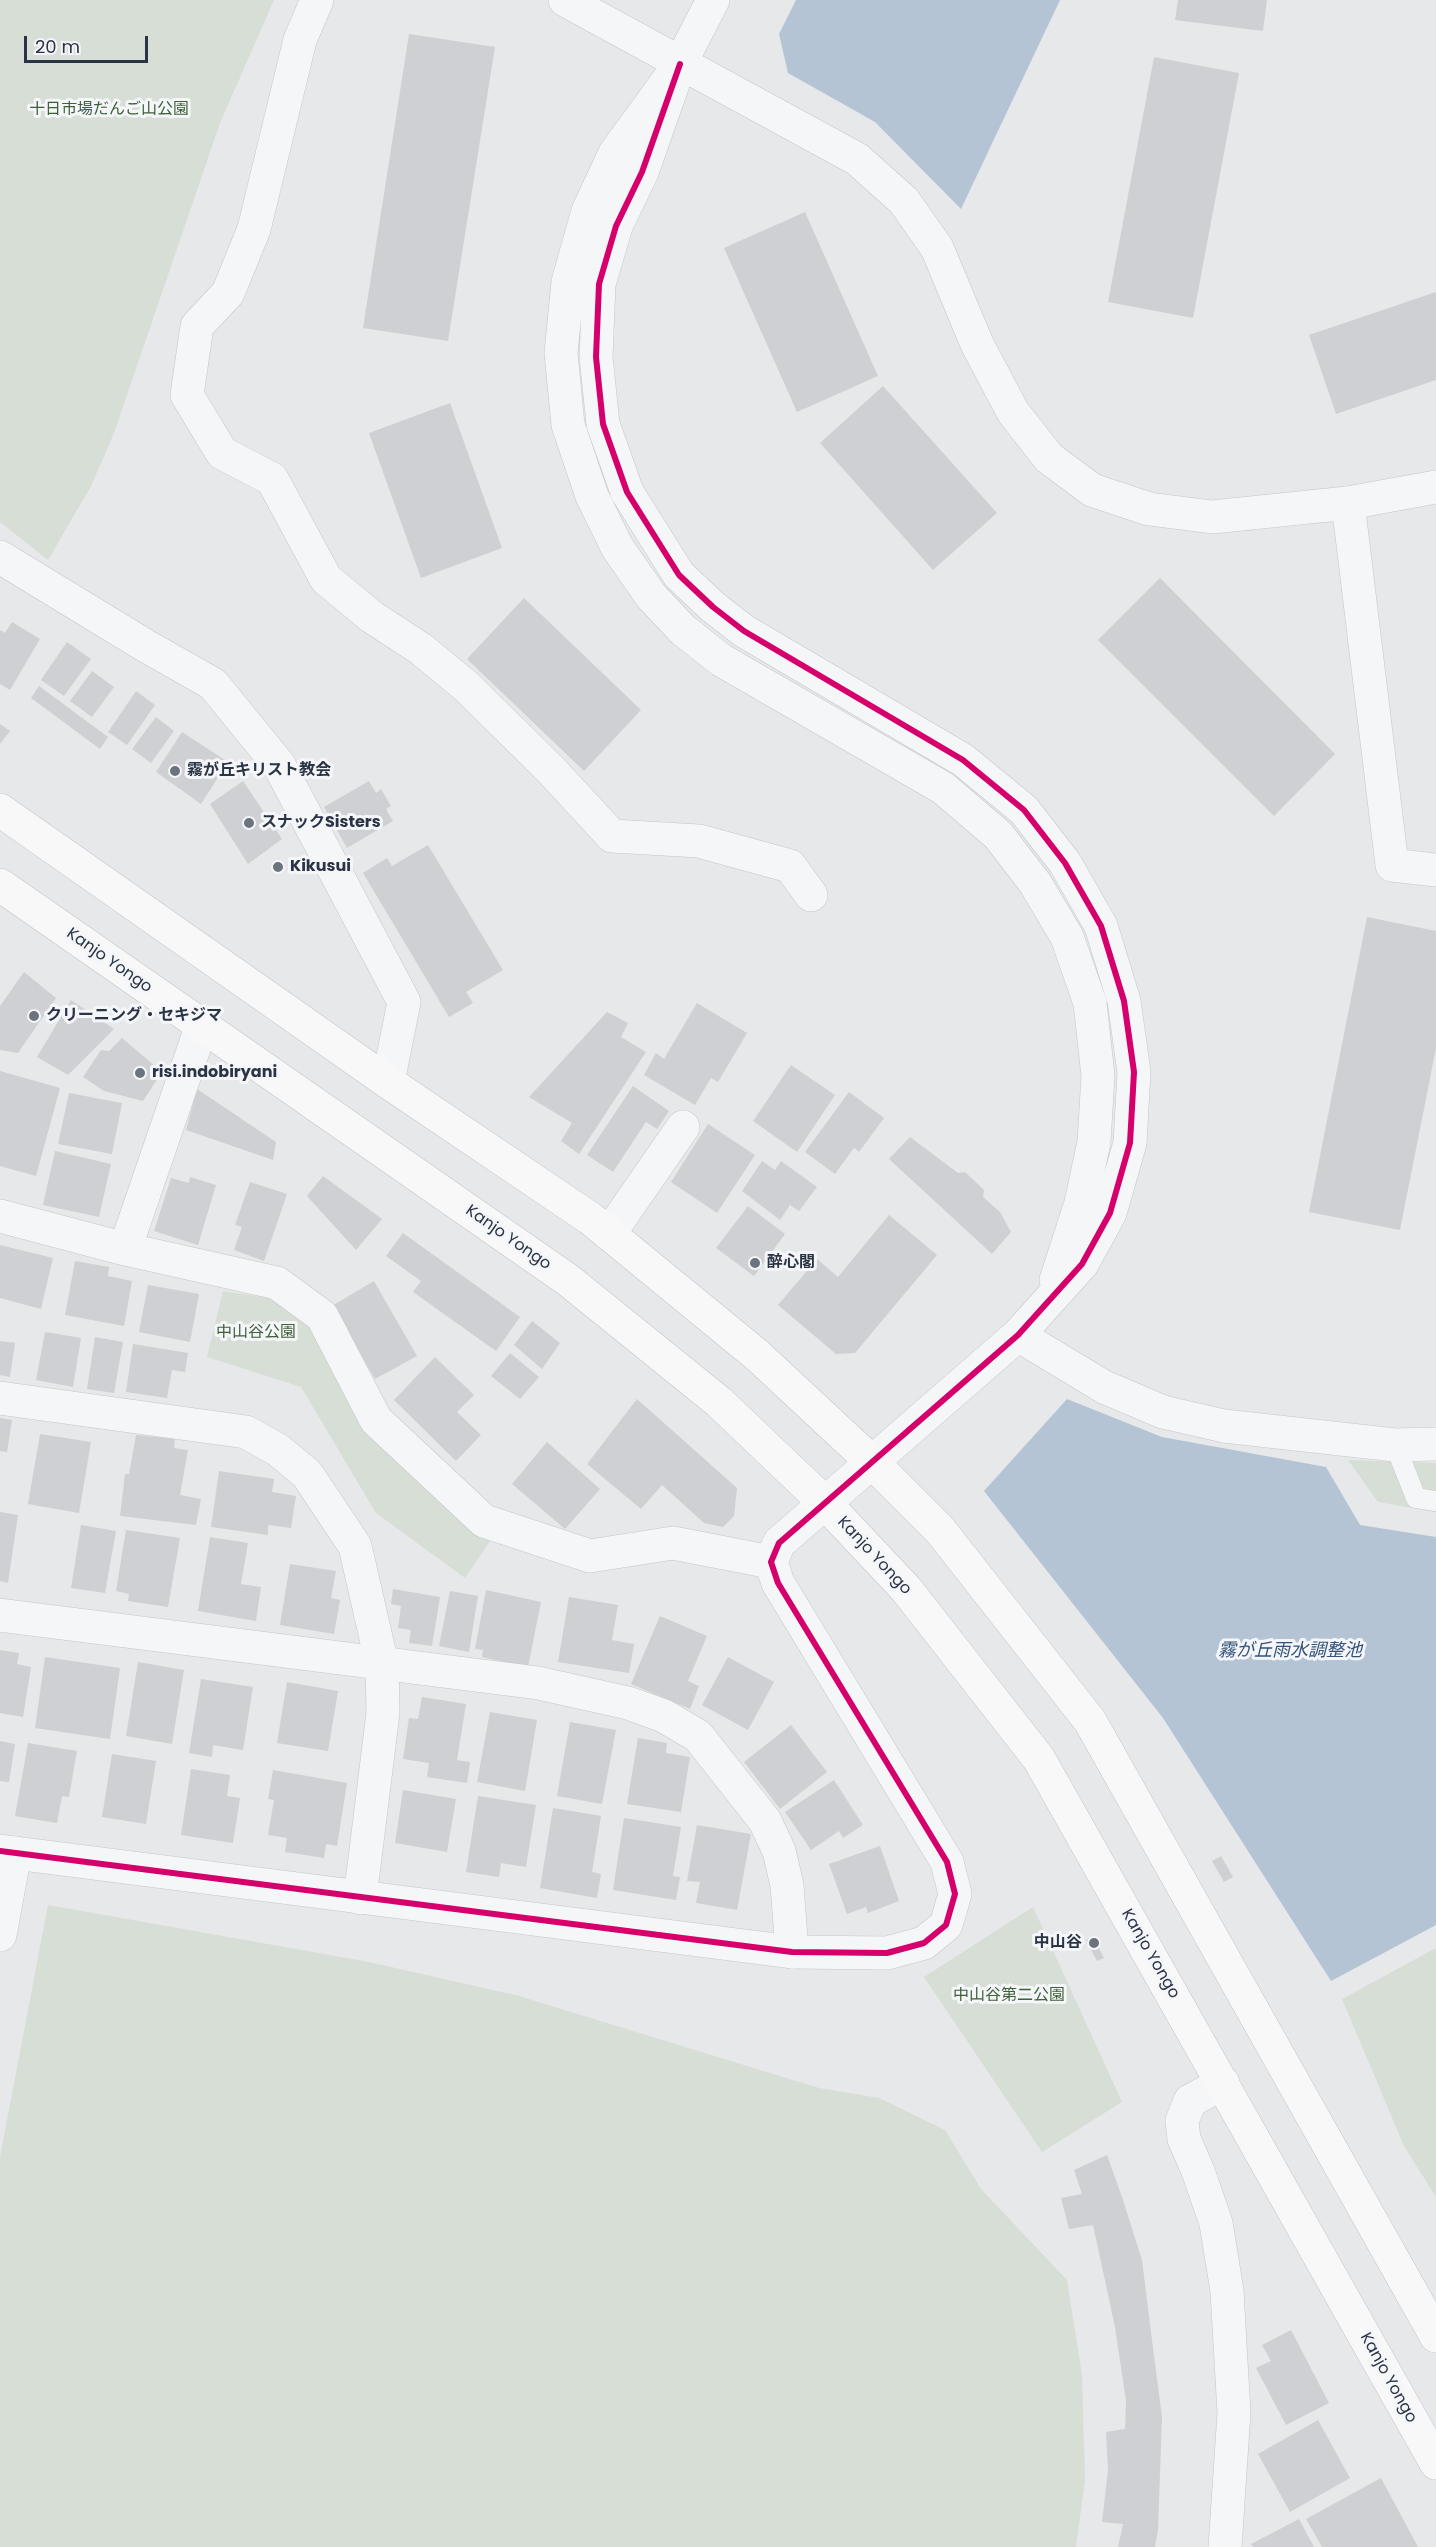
<!DOCTYPE html>
<html>
<head>
<meta charset="utf-8">
<style>
  body { margin:0 }
  #map { position:relative; width:1436px; height:2547px; overflow:hidden; background:#e6e8ea; font-family:Poppins,sans-serif }
  canvas { display:block }
  .scale { position:absolute; left:24px; top:36px; width:124px; height:27px; box-sizing:border-box; border:3px solid #2b3445; border-top:0; padding-left:8px; font-size:18px; line-height:21px; white-space:nowrap; color:#2b3445; -webkit-text-stroke:4px #f4f6f9; paint-order:stroke }
</style>
</head>
<body>
<div id="map">
<canvas width="1436" height="2547"></canvas>
<div class="scale">20 m</div>
</div>
<script>
const ctx = document.querySelector('canvas').getContext('2d');
ctx.lineJoin = 'round';
function paint(path, color) {
  ctx.fillStyle = color;
  ctx.fill(path, 'evenodd');
}
function poly(rows) {
  const path = new Path2D();
  for (const r of rows) {
    path.moveTo(r[0], r[1]);
    for (let i = 2; i < r.length; i += 2) path.lineTo(r[i], r[i + 1]);
  }
  return path;
}
function trace(path, color, width, dash) {
  ctx.strokeStyle = color;
  ctx.lineWidth = width;
  ctx.lineCap = dash ? 'butt' : 'round';
  ctx.setLineDash(dash || []);
  ctx.stroke(path);
}
function label(font, color, halo, rows, align = 'center') {
  ctx.font = font + ' Poppins,"Noto Sans JP",sans-serif';
  ctx.lineWidth = 6;
  ctx.setLineDash([]);
  ctx.textBaseline = 'middle';
  ctx.strokeStyle = halo;
  ctx.fillStyle = color;
  for (const [text, x, y, turn = 0] of rows) {
    ctx.save();
    ctx.translate(x, y);
    ctx.rotate((+turn || 0) * Math.PI / 180);
    ctx.textAlign = isNaN(turn) ? turn : align;
    if (halo) ctx.strokeText(text, 0, 0);
    ctx.fillText(text, 0, 0);
    ctx.restore();
  }
}
const green = poly([
  [0,0,274,0,220,123,114,433,91,486,48,560,0,522],
  [223,1291,268,1298,313,1321,437,1497,490,1541,465,1578,376,1513,301,1387,207,1357],
  [1348,1460,1436,1463,1436,1512,1378,1502],
  [48,1905,369,1962,519,1996,819,2088,879,2098,945,2130,981,2189,1067,2280,1082,2375,1085,2480,1076,2547,0,2547,0,2157],
  [1033,1907,1122,2102,1042,2152,924,1977],
  [1436,1948,1436,2197,1404,2146,1342,1999]
]);
const water = poly([
  [796,0,1060,0,961,209,875,122,788,73,779,34],
  [1067,1399,1162,1437,1326,1467,1360,1525,1436,1537,1436,1925,1331,1981,1163,1718,984,1491]
]);
const building = poly([
  [1178,0,1267,0,1263,31,1175,20],
  [409,34,495,47,448,341,363,328],
  [1154,57,1239,73,1193,318,1108,302],
  [805,212,878,376,797,412,724,248],
  [1436,292,1436,380,1336,414,1309,335],
  [883,386,997,513,933,570,820,443],
  [450,403,502,548,421,578,369,433],
  [1160,578,1335,754,1274,816,1098,640],
  [524,598,641,710,584,771,467,659],
  [12,622,40,639,10,690,0,684,0,630,5,633],
  [67,642,91,659,64,696,41,680],
  [92,671,114,687,92,717,70,701],
  [39,686,108,737,100,749,31,698],
  [136,691,155,705,127,745,108,732],
  [156,717,174,731,151,763,132,749],
  [0,724,10,731,0,744],
  [182,732,228,762,201,804,156,772],
  [243,781,282,839,248,864,210,804],
  [369,781,376,793,381,789,391,806,386,809,393,821,347,848,324,807],
  [428,845,503,970,466,992,473,1003,449,1017,363,873,387,858,392,866],
  [1367,917,1436,931,1436,1048,1400,1230,1309,1212],
  [24,972,56,998,18,1053,0,1050,0,1006],
  [71,1000,114,1029,68,1075,37,1057],
  [697,1003,747,1033,718,1082,711,1078,695,1105,644,1075,656,1053,664,1059],
  [607,1012,628,1023,621,1037,646,1052,579,1154,561,1141,572,1123,529,1097],
  [122,1038,162,1072,143,1101,104,1091,83,1077,101,1050,109,1051],
  [791,1065,835,1095,797,1152,753,1121],
  [0,1071,60,1088,36,1176,0,1166],
  [633,1086,669,1111,657,1129,646,1122,613,1172,587,1155],
  [197,1089,276,1142,273,1160,186,1130],
  [849,1092,884,1118,859,1152,854,1148,835,1174,805,1152],
  [69,1093,122,1103,112,1154,58,1144],
  [708,1124,755,1155,717,1213,671,1182],
  [910,1137,958,1173,965,1172,984,1190,983,1197,1000,1212,1011,1232,992,1254,889,1159],
  [55,1151,111,1164,99,1217,43,1205],
  [762,1161,775,1170,781,1161,817,1187,799,1211,790,1205,780,1220,742,1191],
  [323,1176,382,1219,356,1250,307,1196],
  [190,1177,216,1185,198,1245,154,1231,171,1178,189,1183],
  [250,1182,287,1194,264,1261,234,1250,242,1227,235,1225],
  [748,1206,785,1234,754,1276,716,1248],
  [889,1215,937,1255,855,1353,836,1354,778,1305,817,1259,838,1277],
  [403,1233,520,1317,496,1351,413,1292,421,1281,386,1256],
  [0,1245,53,1258,41,1309,0,1298],
  [75,1261,109,1267,108,1276,132,1281,124,1326,65,1315],
  [374,1281,417,1356,375,1379,332,1306],
  [148,1285,199,1294,190,1342,139,1332],
  [532,1321,560,1343,542,1369,514,1345],
  [45,1332,81,1338,73,1387,36,1380],
  [95,1337,123,1342,114,1393,87,1389],
  [0,1341,15,1343,10,1377,0,1375],
  [133,1344,188,1353,185,1372,172,1370,167,1398,126,1392],
  [510,1353,539,1377,520,1399,491,1376],
  [435,1357,474,1395,457,1412,481,1435,456,1461,394,1400],
  [637,1399,737,1488,734,1516,723,1527,704,1523,662,1485,641,1509,587,1464],
  [0,1418,12,1420,7,1452,0,1451],
  [40,1434,91,1442,79,1513,28,1504],
  [136,1435,175,1439,174,1448,188,1450,180,1495,201,1499,196,1525,120,1516,125,1474,129,1474],
  [547,1442,600,1489,565,1529,512,1484],
  [219,1471,274,1479,272,1492,296,1496,291,1528,268,1525,268,1535,211,1527],
  [0,1512,18,1515,8,1583,0,1581],
  [81,1525,116,1531,105,1593,71,1588],
  [126,1530,180,1538,168,1607,128,1601,129,1594,116,1591],
  [210,1537,248,1543,241,1584,261,1587,256,1621,198,1611],
  [290,1564,336,1571,331,1598,340,1600,334,1634,280,1625],
  [393,1589,440,1597,432,1646,409,1643,411,1630,398,1628,401,1606,391,1604],
  [486,1590,541,1602,528,1667,482,1657,483,1650,475,1649],
  [450,1591,478,1596,469,1652,439,1646],
  [569,1597,618,1605,612,1640,634,1644,629,1673,558,1662],
  [660,1616,707,1636,688,1681,699,1686,690,1709,631,1684],
  [0,1650,19,1653,17,1664,31,1667,23,1717,0,1713],
  [45,1657,120,1668,110,1739,35,1728],
  [728,1657,774,1682,748,1730,702,1705],
  [138,1662,184,1670,172,1744,126,1736],
  [201,1679,253,1687,243,1750,213,1745,212,1757,189,1753],
  [287,1682,338,1691,328,1751,277,1743],
  [422,1697,466,1704,457,1760,470,1762,467,1783,427,1777,429,1763,403,1759,409,1718,418,1719],
  [490,1712,537,1720,525,1791,477,1782],
  [570,1722,616,1730,602,1804,557,1796],
  [791,1725,827,1772,780,1809,744,1762],
  [638,1738,667,1743,666,1753,690,1757,681,1812,627,1804],
  [0,1741,15,1744,9,1782,0,1781],
  [28,1743,77,1751,69,1797,62,1796,57,1823,15,1816],
  [112,1754,156,1761,146,1824,102,1817],
  [191,1769,230,1775,227,1796,240,1798,233,1843,181,1835],
  [273,1770,347,1783,337,1846,326,1844,324,1858,285,1852,287,1838,268,1835,274,1800,268,1799],
  [834,1780,863,1825,843,1838,839,1831,811,1850,785,1812],
  [403,1790,456,1799,447,1852,395,1843],
  [478,1796,536,1805,526,1867,501,1863,499,1877,466,1872],
  [553,1808,601,1816,592,1872,601,1874,597,1898,540,1888],
  [624,1818,681,1827,673,1876,680,1877,676,1900,613,1890],
  [697,1825,751,1834,737,1910,696,1903,700,1882,687,1881],
  [880,1846,899,1901,868,1913,866,1907,847,1914,829,1864],
  [1221,1856,1233,1877,1224,1882,1212,1861],
  [1093,1936,1104,1958,1097,1961,1086,1940],
  [1107,2155,1123,2200,1142,2260,1153,2348,1162,2417,1158,2529,1155,2547,1118,2547,1123,2524,1102,2522,1108,2470,1106,2432,1125,2429,1126,2401,1115,2327,1093,2225,1069,2229,1061,2198,1082,2194,1074,2170],
  [1291,2330,1329,2403,1286,2425,1256,2368,1271,2361,1262,2345],
  [1318,2420,1350,2478,1290,2512,1258,2454],
  [1381,2478,1418,2547,1322,2547,1306,2519],
  [1299,2519,1314,2547,1253,2547,1251,2544]
]);
const service = poly([
  [1395,1445,1416,1498,1436,1501]
]);
const minor = poly([
  [317,0,300,40,254,229,228,293,197,326,187,395,222,453,272,479,326,579,372,617,421,649,467,687,551,770,612,836,699,841,790,866,811,895],
  [1348,503,1392,865,1436,870],
  [0,557,146,646,213,684,279,765,404,1002,388,1082],
  [0,1216,125,1249,277,1283,322,1316,376,1420,484,1521,590,1556,673,1543,771,1562],
  [609,1234,683,1127],
  [125,1249,202,1025],
  [1018,1335,1104,1387,1163,1412,1224,1426,1395,1445,1436,1444],
  [0,1398,246,1432,278,1450,307,1474,355,1546,382,1664,383,1713,360,1898],
  [0,1615,538,1683,628,1703,664,1716,698,1736,765,1821,779,1851,787,1885,792,1952],
  [0,1935,15,1853],
  [1223,2083,1190,2101,1182,2121,1184,2139,1198,2171,1216,2223,1227,2291,1234,2413,1225,2547]
]);
const tertiary = poly([
  [565,0,857,159,904,201,937,248,977,344,1013,412,1049,458,1092,490,1149,509,1212,517,1348,503,1436,487],
  [713,0,680,64,615,153,588,211,568,282,561,353,568,425,592,496,617,547,651,596,683,630,721,660,943,788,998,835,1035,883,1067,937,1090,1003,1098,1076,1094,1142,1081,1203,1056,1280],
  [0,1851,792,1952,887,1953,924,1943,946,1925,955,1894,947,1862,778,1583,771,1562,779,1543,1018,1335,1082,1264,1110,1213,1130,1143,1134,1072,1124,1001,1101,926,1065,863,1024,810,963,760,744,631,713,607,679,575,627,492,603,424,596,357,599,284,616,226,642,172,680,64]
]);
const primary = poly([
  [0,810,388,1082,591,1219,757,1355,873,1463,940,1530,1090,1721,1436,2336],
  [0,885,568,1280,719,1402,825,1503,906,1589,1039,1759,1436,2463]
]);
const cycleway = poly([
  [0,1851,792,1952,887,1953,924,1943,946,1925,955,1894,947,1862,778,1583,771,1562,779,1543,1018,1335,1082,1264,1110,1213,1130,1143,1134,1072,1124,1001,1101,926,1065,863,1024,810,963,760,744,631,713,607,679,575,627,492,603,424,596,357,599,284,616,226,642,172,680,64]
]);
const markers = [
  [175,771,6,"#6c737f"],
  [249,823,6,"#6c737f"],
  [278,867,6,"#6c737f"],
  [34,1016,6,"#6c737f"],
  [140,1073,6,"#6c737f"],
  [755,1263,6,"#6c737f"],
  [1094,1943,6,"#6c737f"]
];
const parkNames = [
  ["十日市場だんご山公園",109,110],
  ["中山谷公園",256,1333],
  ["中山谷第二公園",1009,1996]
];
const poiNames = [
  ["霧が丘キリスト教会",187,771],
  ["スナックSisters",261,823],
  ["Kikusui",290,867],
  ["クリーニング・セキジマ",46,1016],
  ["risi.indobiryani",152,1073],
  ["醉心閣",767,1263],
  ["中山谷",1082,1943,"right"]
];
const streetNames = [
  ["Kanjo Yongo",109,961,35],
  ["Kanjo Yongo",508,1238,35],
  ["Kanjo Yongo",874,1556,47],
  ["Kanjo Yongo",1150,1954,60],
  ["Kanjo Yongo",1388,2378,61]
];
const waterNames = [
  ["霧が丘雨水調整池",1290,1651]
];
paint(green, '#d6ded6');
paint(water, '#b4c4d5');
paint(building, '#ced0d3');
trace(service, '#c4c6c8', 21);
trace(minor, '#c4c6c8', 34);
trace(tertiary, '#c4c6c8', 34);
trace(primary, '#c2c5c8', 34);
trace(service, '#f5f6f7', 20);
trace(minor, '#f5f6f7', 33);
trace(tertiary, '#f5f6f7', 33);
trace(primary, '#f8f8f8', 33);
trace(cycleway, '#d6006c', 6);
for (const [x, y, r, color] of markers) {
  const dot = new Path2D();
  dot.arc(x, y, r, 0, 2 * Math.PI);
  ctx.fillStyle = color;
  ctx.fill(dot);
  trace(dot, '#f4f6f9', 2);
}
label('16px', '#3f6138', '#f4f6f9', parkNames);
label('bold 16px', '#2b3445', '#f4f6f9', poiNames, 'left');
label('16px', '#2b3445', '#f4f6f9', streetNames);
label('italic 18px', '#34527a', '#f4f6f9', waterNames);
</script>
</body>
</html>
